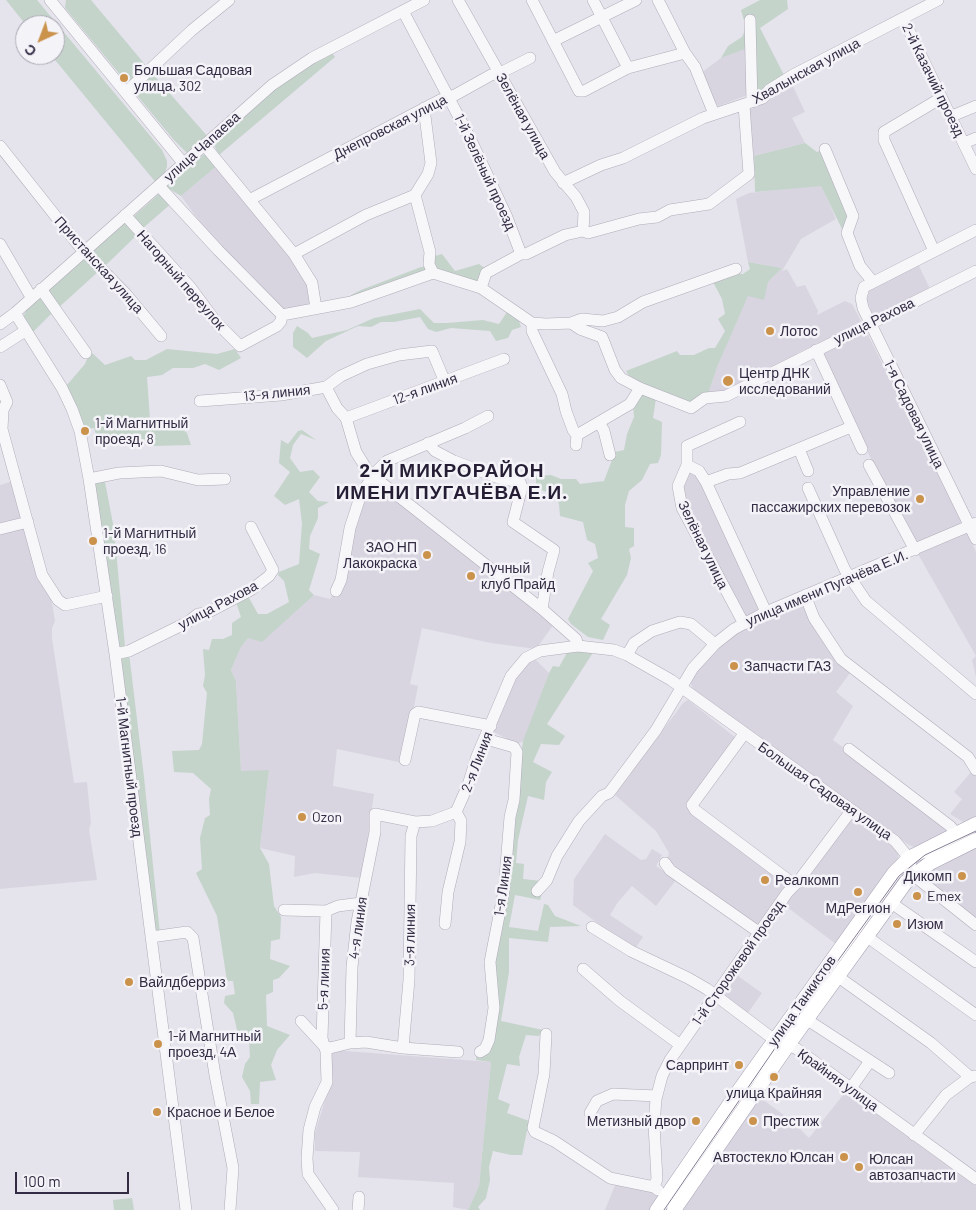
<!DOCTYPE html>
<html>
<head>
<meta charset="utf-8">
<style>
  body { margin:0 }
  #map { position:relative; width:976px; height:1210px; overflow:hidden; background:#e5e3eb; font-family:Barlow,sans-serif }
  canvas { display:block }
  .north { position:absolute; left:15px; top:15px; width:50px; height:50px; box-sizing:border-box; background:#f4f3f8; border:1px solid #a7a3b0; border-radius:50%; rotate:223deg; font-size:14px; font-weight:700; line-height:20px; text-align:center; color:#332b43 }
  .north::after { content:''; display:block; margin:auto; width:18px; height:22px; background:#cb924c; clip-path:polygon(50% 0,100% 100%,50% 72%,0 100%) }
  .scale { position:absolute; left:15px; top:1172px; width:114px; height:22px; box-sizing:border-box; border:2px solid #332b43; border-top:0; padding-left:6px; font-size:15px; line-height:18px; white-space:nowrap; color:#332b43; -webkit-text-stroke:4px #f4f3f8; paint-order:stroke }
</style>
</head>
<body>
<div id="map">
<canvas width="976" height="1210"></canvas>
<div class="north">С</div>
<div class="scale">100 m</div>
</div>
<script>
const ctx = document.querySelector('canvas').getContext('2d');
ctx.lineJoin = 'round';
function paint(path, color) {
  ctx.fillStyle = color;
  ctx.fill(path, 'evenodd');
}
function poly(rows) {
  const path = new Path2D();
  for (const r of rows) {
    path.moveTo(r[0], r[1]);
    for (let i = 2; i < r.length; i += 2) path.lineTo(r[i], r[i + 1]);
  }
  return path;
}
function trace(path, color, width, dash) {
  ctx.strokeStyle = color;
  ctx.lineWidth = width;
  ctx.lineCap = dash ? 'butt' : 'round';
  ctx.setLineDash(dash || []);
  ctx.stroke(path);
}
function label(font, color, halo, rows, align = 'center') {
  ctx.font = font + ' Barlow,sans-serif';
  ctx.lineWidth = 5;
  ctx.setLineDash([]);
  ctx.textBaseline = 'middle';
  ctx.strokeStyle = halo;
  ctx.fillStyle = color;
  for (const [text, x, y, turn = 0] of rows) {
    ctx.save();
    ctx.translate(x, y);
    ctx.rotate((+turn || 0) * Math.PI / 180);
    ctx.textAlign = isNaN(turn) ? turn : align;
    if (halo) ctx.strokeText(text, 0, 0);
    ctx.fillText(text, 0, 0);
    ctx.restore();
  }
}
const built = poly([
  [745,48,750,94,719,106,715,103,701,73,721,58],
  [791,82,805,112,792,118,805,143,754,156,749,111,772,93],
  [218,165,308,279,309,304,286,310,281,308,249,272,214,241,181,196],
  [821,185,836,219,801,239,782,271,787,269,797,287,805,285,818,311,817,315,845,301,852,304,861,321,859,324,798,353,787,362,724,393,708,394,718,365,748,295,768,282,782,268,748,262,736,199,749,193],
  [918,264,931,291,876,317,873,315,867,300,870,289],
  [866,331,961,521,960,524,916,546,872,461,822,353],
  [694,472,698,474,761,610,748,618,741,612,697,534,680,491,689,473],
  [13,481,22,518,0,523,0,485],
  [375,483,554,624,536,649,491,643,422,628,410,684,418,686,403,763,337,749,333,786,374,794,362,878,315,873,294,877,295,856,260,848,269,771,241,771,236,681,231,670,241,647,248,638,262,641,314,595,330,599,335,591,363,494],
  [25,528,37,579,50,594,52,603,55,621,52,628,52,638,74,783,87,782,91,823,89,829,97,880,0,889,0,532],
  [965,533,968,534,976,552,976,677,972,660,976,656,918,554],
  [803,603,850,673,836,692,853,706,833,740,884,778,949,831,922,844,914,847,909,845,862,813,693,689,691,684,693,676,723,642,767,615],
  [532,656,549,673,524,741,517,744,492,731,514,677],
  [688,700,736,738,688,806,786,883,787,887,758,925,667,860,669,853,656,831,615,795,683,703],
  [972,771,976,777,976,819,965,823,950,814,962,799,954,792],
  [852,819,892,846,898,853,898,859,836,944,783,904],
  [605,834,641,860,646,859,652,849,662,855,656,866,676,880,656,906,632,886,618,902,610,915,643,937,634,950,573,905,574,879],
  [976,846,976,922,920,878,932,868],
  [735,974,762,993,747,1014,723,994],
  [332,1050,491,1062,479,1186,468,1210,453,1207,454,1183,358,1177,360,1152,315,1151,315,1133,326,1097,330,1052],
  [847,1090,976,1185,976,1210,680,1210,758,1096,792,1121,809,1138],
  [616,1183,657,1194,658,1197,651,1210,605,1210]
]);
const green = poly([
  [6,0,37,0,162,150,167,161,167,166,165,173,157,184,51,55,55,55,55,25,26,25],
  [66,0,91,0,148,68,127,83,65,8],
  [760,0,787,0,788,9,760,28,784,75,761,95,750,94,745,49,721,58,728,46,742,37,746,28,741,10],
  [332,53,335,57,219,155,214,145,256,105,294,73],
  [151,72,209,138,191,153,187,153,173,139,135,93,135,90],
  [805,143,817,152,822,150,851,215,849,222,842,229,821,186,755,192,754,156],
  [203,155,208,155,218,165,181,196,166,187],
  [160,193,173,202,142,229,133,217],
  [124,222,140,232,105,266,93,250],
  [442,254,455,271,479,264,486,269,478,281,451,275,433,267,435,256],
  [85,257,100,270,57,309,47,291],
  [748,262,782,268,768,282,764,300,748,296,718,365,708,394,689,409,656,398,653,418,662,422,661,455,658,463,650,464,642,480,629,491,625,505,625,527,634,528,634,546,629,549,631,558,627,575,601,619,610,625,603,640,588,637,571,624,568,619,593,571,588,563,598,558,595,544,587,540,583,522,560,516,559,504,555,495,536,488,536,476,551,475,561,479,576,479,580,484,604,481,615,452,624,450,627,434,634,417,633,404,641,395,626,371,677,351,680,355,694,355,709,348,715,348,725,331,718,319,725,314,722,299,713,282,727,273,743,274,750,269],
  [421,267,426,267,428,271,351,298,351,295,361,290],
  [39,297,43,298,52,313,31,334,24,321,24,315,27,309],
  [420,309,434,323,447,323,483,320,499,324,507,312,519,321,521,327,512,330,508,338,496,341,490,331,451,328,436,332,428,329,420,317,394,322,381,322,371,327,358,326,326,341,307,358,293,347,293,333,297,326,308,333,312,338,347,330,374,318],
  [167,349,217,354,235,349,241,358,219,370,205,364,193,368,173,368,162,375,147,377,150,420,156,428,170,429,177,425,187,433,191,445,154,446,150,439,117,441,114,434,98,440,94,428,82,430,67,385,85,364,90,351,105,365,131,356,135,360,146,360],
  [302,430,316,440,301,434,293,445,290,458,300,472,313,470,320,477,309,492,318,501,329,502,318,508,318,518,310,536,309,549,320,554,309,590,314,595,262,642,248,638,241,647,231,670,236,681,241,771,269,770,260,848,269,864,274,906,281,917,280,939,271,941,270,959,290,966,279,978,273,980,273,992,266,995,267,1026,290,1035,277,1050,271,1065,276,1080,260,1082,259,1104,251,1104,250,1091,242,1077,245,1064,250,1057,249,1040,238,1034,233,1013,224,1003,225,996,235,994,233,981,227,981,217,916,196,873,202,869,200,838,205,818,210,815,209,799,211,789,193,773,174,772,172,751,199,750,202,744,207,693,203,686,205,675,203,649,209,650,212,639,223,639,232,635,232,623,241,617,236,602,248,596,258,614,267,614,289,602,284,581,278,575,279,572,299,564,302,523,299,499,285,505,274,496,290,472,279,463,281,440,288,444,298,431],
  [101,480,105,482,114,529,125,646,128,649,120,651,94,482],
  [568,651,594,651,547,724,565,736,559,745,541,744,533,762,552,772,546,782,544,800,528,796,518,840,516,863,524,864,523,879,541,881,545,884,540,900,515,895,509,927,538,931,544,904,548,905,555,916,581,926,550,927,548,942,509,938,509,972,501,1021,543,1030,539,1036,526,1035,519,1057,520,1066,507,1064,498,1099,510,1104,507,1113,529,1121,522,1155,511,1155,493,1151,489,1167,490,1180,486,1198,478,1207,480,1210,468,1210,479,1186,491,1062,476,1060,477,1054,487,1050,492,973,523,741,549,673,553,666,559,667],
  [129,653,144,777,160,934,155,934,118,656],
  [132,1198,134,1210,114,1210,113,1200]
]);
const minor = poly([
  [50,0,184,164],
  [458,0,555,172,576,197,584,212,583,231],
  [532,0,579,91,584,91,628,68,685,53],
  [593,0,628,68],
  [658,0,685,53,695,67,714,114],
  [403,11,471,140,506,215,521,254],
  [903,18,976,169],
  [750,20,752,102],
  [553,41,636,0],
  [126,92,192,30,229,0],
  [952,116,976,106],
  [964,143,976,138],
  [0,146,80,247,126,294,161,336],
  [205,146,294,254,312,283,316,308],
  [825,149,853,216,847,233,860,266,873,282],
  [563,183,601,165,623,158,703,118,763,98,769,90,793,75,938,0],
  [159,186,218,250,282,315],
  [415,195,430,252,429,264,433,273],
  [251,199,440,100,455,95,491,75,504,71,530,58],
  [125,215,191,288,216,322,240,346,277,326,281,321,282,315,351,302,433,273,481,288,532,323,546,324,571,323,582,319,603,321,618,317,643,302,736,269],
  [976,230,864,287,861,298,863,308,976,539],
  [0,244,31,297],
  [934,251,884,140,884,132,941,98],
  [294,254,366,215,415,195,428,174,431,163,424,108],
  [481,288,486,273,521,254,526,254,565,235,583,231,588,233,639,219,657,217,670,210,709,204,749,174,744,105],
  [41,289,86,353],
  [15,313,62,388,72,409,80,431,89,479,115,654,186,1210],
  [532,323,532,331,562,394,566,411,573,430,577,435,576,445],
  [571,323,580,329,602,337,615,370,621,378,640,388,691,408,705,398,726,396,976,271],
  [0,324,15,313,272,85,312,58,424,0],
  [0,347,25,331],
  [816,350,862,449],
  [0,385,7,402,3,410,2,429,42,575,58,600,65,605,107,596],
  [326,387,337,408,346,418,356,452,369,473,542,609,576,639,578,646],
  [200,401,281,395,326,387,341,376,367,364,399,355,432,351,445,382],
  [346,418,504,359],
  [599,422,604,431,610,455],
  [740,422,687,446,687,465,699,471,706,482,766,612],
  [577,435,630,404,640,388],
  [428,443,435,451,454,461,499,478,520,482,522,487,513,522,554,550,548,572,542,609],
  [799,449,808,471],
  [687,465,678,486,682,508,744,624],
  [869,465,915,550],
  [89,479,119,473,161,471,198,480,225,479],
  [706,482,728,474,740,473,851,427],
  [808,488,845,570,866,601,976,694],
  [0,529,28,522],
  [336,591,341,580,350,528,361,494,375,473,387,461,465,428,488,416],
  [805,595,814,618,841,659,968,757,976,770],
  [115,654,129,651,188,622,198,614,207,613,251,590,269,576,273,570,251,527],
  [627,655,634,643,652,631,680,622,691,624,715,644],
  [744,734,692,805,695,810,795,885],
  [849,749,950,826,956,833],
  [405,760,415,714,418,712,491,726],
  [665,863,670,870,760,933],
  [537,891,547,880,557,856,579,821,602,796,609,793,656,730,693,668,715,644,734,629,766,612,976,523],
  [890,902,976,962],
  [284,910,326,911,338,906,361,903],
  [326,911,322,1038,324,1046,330,1048,350,1043,366,1042,403,1048,458,1052],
  [445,924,448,892,460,842,461,821,456,812],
  [592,927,631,951,688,978,707,989,768,1035,797,1049,976,1179],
  [866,936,976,1015],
  [151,937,187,932,193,938,215,1075,233,1168,230,1210],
  [583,969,620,1001,679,1044],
  [837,976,931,1043,970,1077],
  [806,1019,889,1073],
  [301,1021,324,1046,326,1051,327,1082,315,1107,309,1130,307,1158,308,1174,333,1210],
  [546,1034,544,1074,533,1128,535,1132,554,1141,610,1178,654,1187,658,1190],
  [350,1043,352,967,357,922,375,832,375,814,415,822,432,821,456,812,468,785,477,756,511,676,526,658,540,651,578,646,614,650,627,655,671,680,895,841,909,858,913,875,976,925],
  [403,1048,409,980,411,836,415,822],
  [480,1052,485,1049,489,1040,494,1008,490,962,504,890,510,817,514,800,517,752,514,747,486,739],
  [851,1088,870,1061],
  [590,1113,597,1101,613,1094,657,1096],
  [914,1135,946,1095,970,1077,976,1076],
  [654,1187,657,1179,654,1125,656,1099,662,1076,670,1060,787,893,800,879,851,811],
  [358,1210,359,1197]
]);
const major = poly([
  [657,1210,740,1089,894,873,909,858,976,824],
  [674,1210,788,1045,906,882,930,863,976,840]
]);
const tram = poly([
  [664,1210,780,1041,899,876,925,855,976,831]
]);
const markers = [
  [124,78,5,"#cb924c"],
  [770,331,5,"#cb924c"],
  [728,381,6,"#cb924c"],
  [85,431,5,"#cb924c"],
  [920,499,5,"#cb924c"],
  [93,541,5,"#cb924c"],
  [427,555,5,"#cb924c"],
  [471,576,5,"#cb924c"],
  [734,666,5,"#cb924c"],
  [302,817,5,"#cb924c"],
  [962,876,5,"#cb924c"],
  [765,880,5,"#cb924c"],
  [858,892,5,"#cb924c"],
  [917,896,5,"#cb924c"],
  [897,924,5,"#cb924c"],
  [129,982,5,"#cb924c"],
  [158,1044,5,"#cb924c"],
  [739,1065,5,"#cb924c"],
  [774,1077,5,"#cb924c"],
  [157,1112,5,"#cb924c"],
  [696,1121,5,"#cb924c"],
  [753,1121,5,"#cb924c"],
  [844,1157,5,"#cb924c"],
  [859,1167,5,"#cb924c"]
];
const poiNames = [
  ["Большая Садовая",134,70],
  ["улица, 302",134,86],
  ["Лотос",780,331],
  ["Центр ДНК",739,373],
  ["исследований",739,389],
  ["1-й Магнитный",95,423],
  ["проезд, 8",95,439],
  ["Управление",910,491,"right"],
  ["пассажирских перевозок",910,507,"right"],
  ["1-й Магнитный",103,533],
  ["проезд, 16",103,549],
  ["ЗАО НП",417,547,"right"],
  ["Лакокраска",417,563,"right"],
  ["Лучный",481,568],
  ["клуб Прайд",481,584],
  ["Запчасти ГАЗ",744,666],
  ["Ozon",312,817],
  ["Дикомп",952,876,"right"],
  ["Реалкомп",775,880],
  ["Emex",927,896],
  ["МдРегион",858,908,"center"],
  ["Изюм",907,924],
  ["Вайлдберриз",139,982],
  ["1-й Магнитный",168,1036],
  ["проезд, 4А",168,1052],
  ["Сарпринт",729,1065,"right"],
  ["улица Крайняя",774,1093,"center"],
  ["Красное и Белое",167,1112],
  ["Метизный двор",686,1121,"right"],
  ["Престиж",763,1121],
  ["Автостекло Юлсан",834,1157,"right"],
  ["Юлсан",869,1159],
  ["автозапчасти",869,1175]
];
const streetNames = [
  ["Хвалынская улица",806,71,-29],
  ["2-й Казачий проезд",933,80,64],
  ["Зелёная улица",523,116,61],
  ["Днепровская улица",390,127,-27],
  ["улица Чапаева",202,147,-42],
  ["1-й Зелёный проезд",485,172,65],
  ["Пристанская улица",99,265,48],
  ["Нагорный переулок",181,280,49],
  ["улица Рахова",874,321,-26],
  ["12-я линия",425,389,-20],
  ["13-я линия",277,393,-6],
  ["1-я Садовая улица",914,414,64],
  ["Зелёная улица",703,545,64],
  ["улица имени Пугачёва Е.И.",827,588,-23],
  ["улица Рахова",218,605,-28],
  ["2-я Линия",477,762,-69],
  ["1-й Магнитный проезд",129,767,83],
  ["Большая Садовая улица",825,791,35],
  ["1-я Линия",503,886,-82],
  ["4-я линия",358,928,-82],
  ["3-я линия",410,935,-89],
  ["1-й Сторожевой проезд",738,963,-55],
  ["5-я линия",324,979,-88],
  ["улица Танкистов",802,1001,-55],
  ["Крайняя улица",838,1080,36]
];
const districtNames = [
  ["2-Й МИКРОРАЙОН",452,471],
  ["ИМЕНИ ПУГАЧЁВА Е.И.",452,493]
];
paint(built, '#d8d5e0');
paint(green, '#c4d4cb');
trace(minor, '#b0acb9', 12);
trace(major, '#a8a2b6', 15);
trace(minor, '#f7f6f9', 11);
trace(major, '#fff', 14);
trace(tram, '#847d94', 1);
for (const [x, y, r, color] of markers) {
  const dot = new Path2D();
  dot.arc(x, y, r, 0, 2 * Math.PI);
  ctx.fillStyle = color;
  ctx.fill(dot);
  trace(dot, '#f4f3f8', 2);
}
label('14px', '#332b43', '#f4f3f8', poiNames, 'left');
label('14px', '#332b43', '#f4f3f8', streetNames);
ctx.letterSpacing = '1px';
label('bold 19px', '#251d34', '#f4f3f8', districtNames);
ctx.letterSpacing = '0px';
</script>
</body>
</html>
